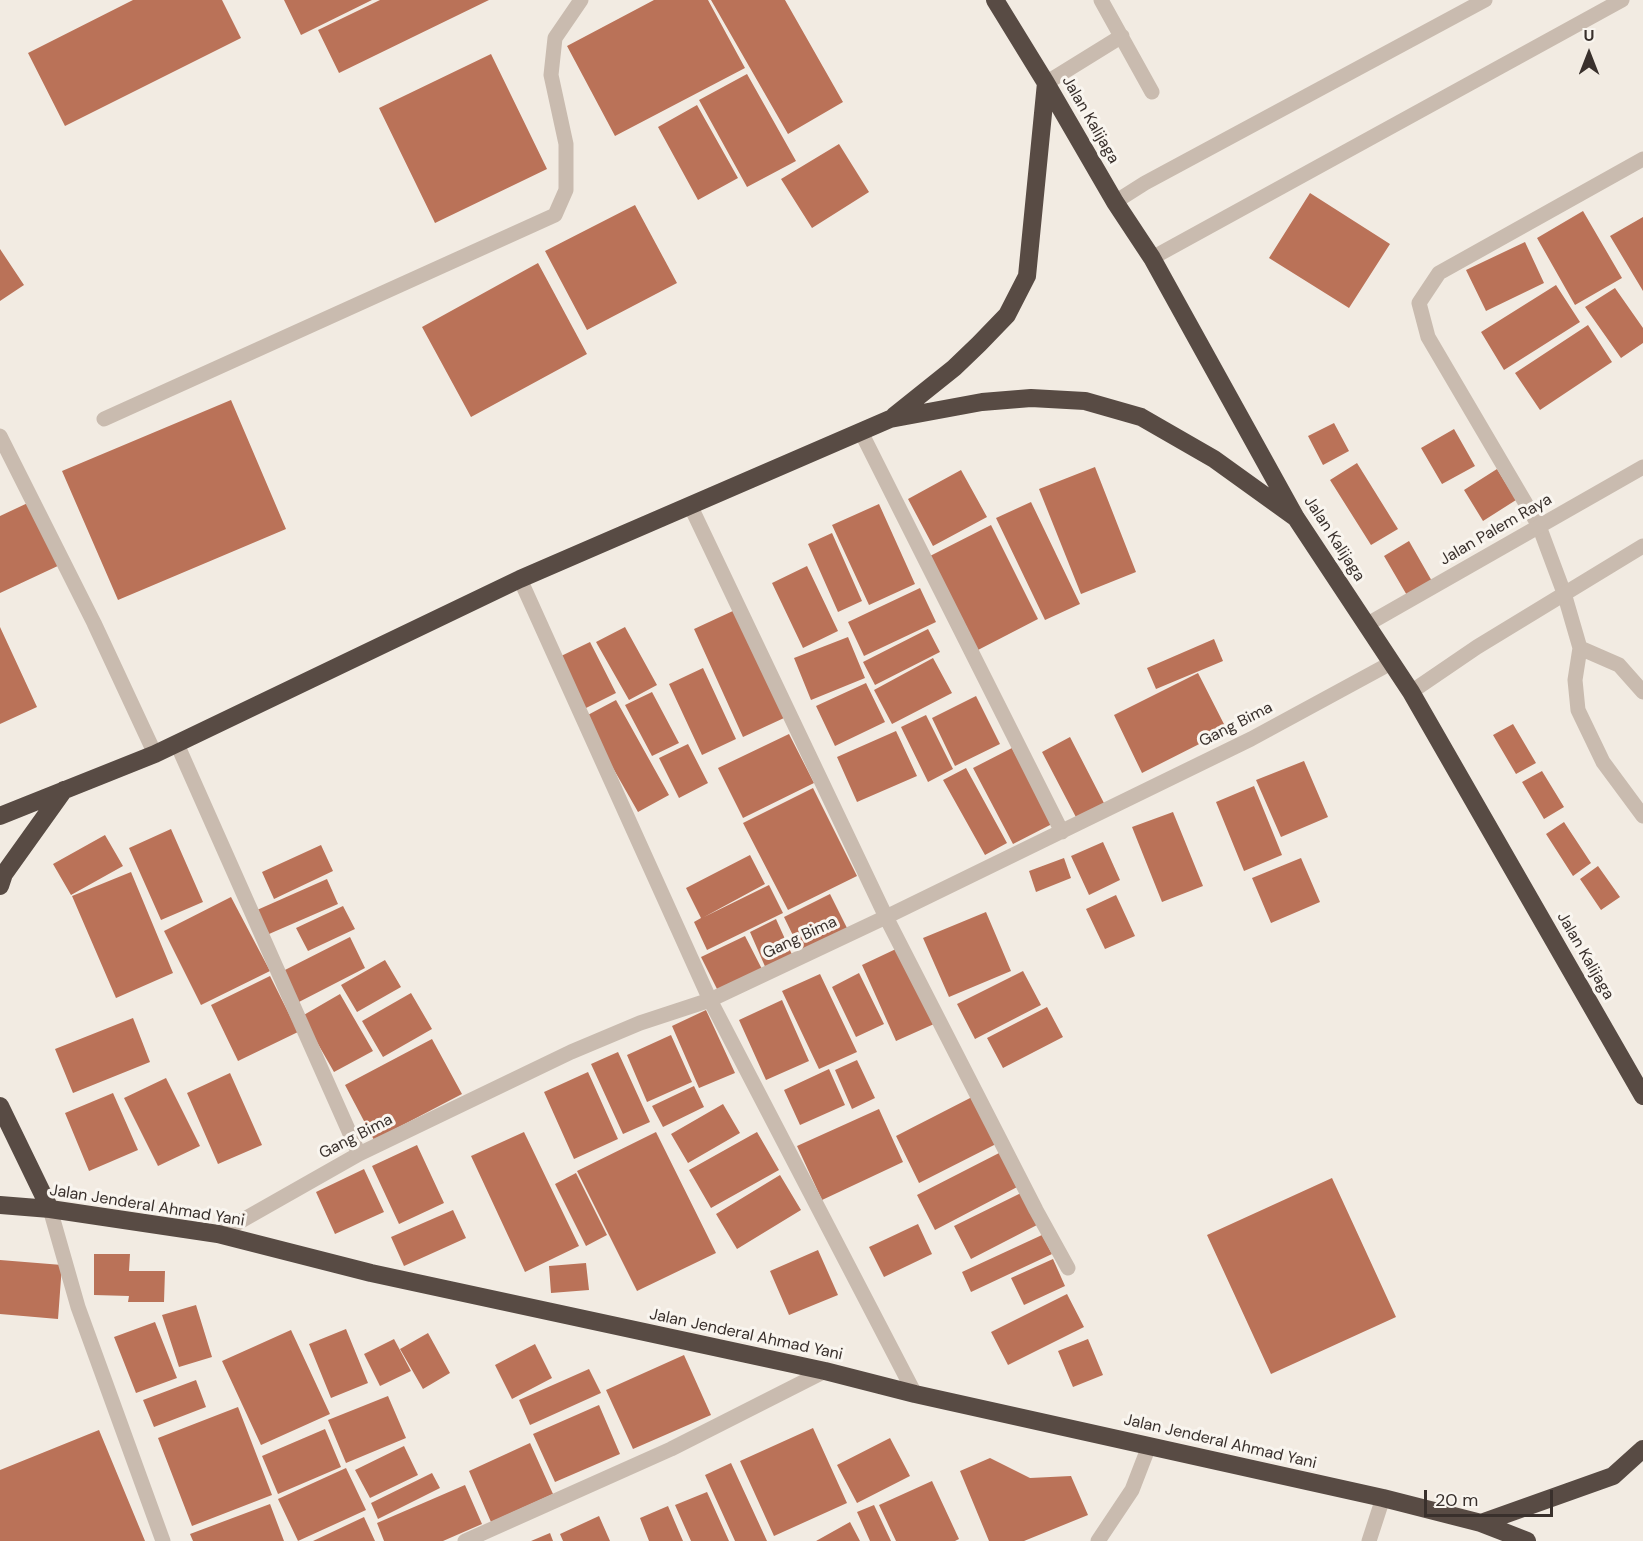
<!DOCTYPE html>
<html>
<head>
<meta charset="utf-8">
<style>
  body { margin:0 }
  #map { position:relative; width:1643px; height:1541px; overflow:hidden; background:#f2ebe2; font-family:"DM Sans",sans-serif }
  canvas { display:block }
  .north { position:absolute; left:1559px; top:24px; width:60px; height:60px; -webkit-text-stroke:4px #f9f5ef; paint-order:stroke; rotate:0deg; font-size:16px; font-weight:700; line-height:24px; text-align:center; color:#39302c }
  .north::after { content:''; display:block; margin:auto; width:21px; height:27px; background:#39302c; clip-path:polygon(50% 0,100% 100%,50% 72%,0 100%) }
  .scale { position:absolute; left:1424px; top:1490px; width:129px; height:27px; box-sizing:border-box; border:3px solid #39302c; border-top:0; padding-left:8px; font-size:18px; line-height:21px; white-space:nowrap; color:#39302c; -webkit-text-stroke:4px #f9f5ef; paint-order:stroke }
</style>
</head>
<body>
<div id="map">
<canvas width="1643" height="1541"></canvas>
<div class="north">U</div>
<div class="scale">20 m</div>
</div>
<script>
const ctx = document.querySelector('canvas').getContext('2d');
ctx.lineJoin = 'round';
function paint(path, color) {
  ctx.fillStyle = color;
  ctx.fill(path, 'evenodd');
}
function poly(rows) {
  const path = new Path2D();
  for (const r of rows) {
    path.moveTo(r[0], r[1]);
    for (let i = 2; i < r.length; i += 2) path.lineTo(r[i], r[i + 1]);
  }
  return path;
}
function trace(path, color, width, dash) {
  ctx.strokeStyle = color;
  ctx.lineWidth = width;
  ctx.lineCap = dash ? 'butt' : 'round';
  ctx.setLineDash(dash || []);
  ctx.stroke(path);
}
function label(font, color, halo, rows, align = 'center') {
  ctx.font = font + ' "DM Sans",sans-serif';
  ctx.lineWidth = 6;
  ctx.setLineDash([]);
  ctx.textBaseline = 'middle';
  ctx.strokeStyle = halo;
  ctx.fillStyle = color;
  for (const [text, x, y, turn = 0] of rows) {
    ctx.save();
    ctx.translate(x, y);
    ctx.rotate((+turn || 0) * Math.PI / 180);
    ctx.textAlign = isNaN(turn) ? turn : align;
    if (halo) ctx.strokeText(text, 0, 0);
    ctx.fillText(text, 0, 0);
    ctx.restore();
  }
}
const building = poly([
  [133,0,222,0,241,38,65,126,28,53],
  [284,0,372,0,301,35],
  [380,0,489,0,339,73,318,30],
  [654,0,708,0,745,68,615,136,567,46],
  [711,0,785,0,843,102,788,134],
  [491,54,547,169,435,223,379,108],
  [747,74,796,161,747,187,699,100],
  [697,105,738,178,698,200,658,127],
  [839,144,869,192,812,228,781,179],
  [1310,193,1390,244,1349,308,1269,258],
  [635,205,677,283,587,330,545,251],
  [1583,211,1622,278,1575,305,1537,238],
  [1643,217,1643,291,1610,236],
  [1525,242,1544,283,1486,311,1466,270],
  [0,249,24,285,0,301],
  [538,263,587,354,471,417,422,327],
  [1556,285,1580,322,1504,370,1481,332],
  [1615,288,1643,328,1643,343,1621,358,1585,307],
  [1588,325,1612,362,1540,410,1515,373],
  [231,400,286,529,118,600,62,471],
  [1334,423,1349,451,1323,465,1308,436],
  [1454,429,1475,466,1442,484,1421,448],
  [1357,463,1398,529,1371,545,1330,480],
  [1095,467,1136,572,1081,594,1039,489],
  [1497,469,1516,500,1483,521,1464,490],
  [961,470,987,517,933,546,908,499],
  [32,501,62,564,0,593,0,516],
  [1031,502,1080,604,1045,620,996,518],
  [879,504,915,584,869,605,832,525],
  [991,525,1038,619,978,650,930,556],
  [832,533,862,601,838,612,808,544],
  [1409,541,1433,583,1408,597,1384,556],
  [807,566,838,631,803,648,772,583],
  [920,588,936,622,864,656,848,622],
  [735,610,784,718,743,737,694,629],
  [0,627,37,707,0,724],
  [625,627,657,685,629,700,596,642],
  [928,629,940,652,875,685,863,662],
  [848,637,865,678,811,700,794,658],
  [1214,639,1223,661,1156,689,1147,668],
  [590,642,616,693,584,709,557,658],
  [933,658,952,693,892,724,874,690],
  [703,668,736,739,702,755,669,684],
  [1198,673,1227,730,1142,773,1114,715],
  [866,683,885,722,835,746,816,706],
  [652,692,679,743,652,756,625,705],
  [976,696,1000,744,955,766,932,718],
  [616,700,669,795,638,812,584,717],
  [926,715,953,769,928,782,901,727],
  [1513,724,1536,763,1516,774,1493,735],
  [896,731,917,776,857,802,837,757],
  [789,734,814,783,743,818,718,768],
  [1070,737,1106,807,1078,821,1042,752],
  [688,744,708,783,679,798,659,758],
  [1012,748,1052,824,1013,844,973,768],
  [1304,761,1328,817,1281,837,1256,780],
  [966,768,1007,843,985,855,943,780],
  [1542,771,1564,807,1544,819,1522,782],
  [1254,786,1282,855,1244,871,1216,802],
  [813,788,857,876,788,910,743,823],
  [1173,812,1203,886,1162,902,1132,827],
  [1564,822,1591,863,1573,876,1546,834],
  [171,829,203,902,161,920,129,848],
  [105,835,123,866,71,895,53,864],
  [1103,842,1120,880,1089,895,1071,856],
  [321,845,333,871,274,899,262,872],
  [750,855,765,884,704,917,769,885,783,913,707,950,694,922,701,918,686,888],
  [1064,858,1071,878,1036,892,1029,871],
  [1301,858,1320,902,1271,923,1252,878],
  [1598,866,1620,897,1601,910,1580,879],
  [131,872,173,973,116,998,72,896],
  [327,879,338,904,269,934,257,910],
  [830,894,850,934,803,956,784,917],
  [1116,895,1135,936,1105,949,1086,909],
  [231,897,270,971,201,1005,164,931],
  [343,906,355,929,308,951,296,928],
  [986,912,1011,971,949,997,923,938],
  [776,919,794,959,767,971,750,932],
  [745,936,764,973,719,993,701,957],
  [350,937,365,968,295,1004,279,973],
  [898,948,934,1024,896,1041,862,965],
  [385,960,401,987,357,1012,341,985],
  [1023,971,1041,1005,975,1039,957,1004],
  [859,973,884,1024,856,1037,832,987],
  [820,974,857,1052,819,1069,782,991],
  [270,976,298,1032,238,1061,211,1005],
  [411,993,432,1029,383,1057,362,1021],
  [340,994,373,1051,334,1072,302,1016],
  [782,1000,809,1061,766,1080,739,1020],
  [1047,1007,1063,1037,1003,1068,987,1038],
  [706,1010,735,1073,699,1088,672,1026],
  [133,1018,150,1062,73,1093,55,1049],
  [671,1035,692,1082,647,1102,627,1055],
  [432,1039,462,1094,374,1140,345,1085],
  [618,1052,650,1122,623,1134,591,1064],
  [857,1060,875,1098,852,1109,835,1070],
  [829,1069,845,1105,800,1125,784,1090],
  [588,1072,618,1139,574,1159,544,1092],
  [230,1073,262,1145,218,1164,187,1093],
  [166,1078,200,1146,158,1166,124,1098],
  [694,1086,704,1107,663,1127,652,1106],
  [113,1093,138,1150,89,1171,65,1113],
  [974,1096,998,1143,919,1183,896,1136],
  [723,1104,740,1133,688,1163,671,1134],
  [879,1109,903,1162,822,1200,797,1146],
  [524,1132,579,1246,525,1272,471,1156],
  [656,1132,716,1253,637,1291,577,1171],
  [757,1132,779,1170,711,1208,689,1170],
  [417,1145,444,1203,399,1224,372,1166],
  [1003,1151,1021,1185,935,1230,917,1195],
  [364,1169,384,1212,335,1234,316,1192],
  [576,1173,607,1235,586,1246,555,1184],
  [780,1175,801,1210,737,1249,716,1214],
  [1332,1178,1396,1317,1271,1374,1207,1235],
  [1021,1193,1037,1225,971,1259,954,1226],
  [453,1210,466,1238,404,1266,391,1237],
  [918,1224,932,1254,884,1277,869,1247],
  [1042,1235,1052,1254,971,1292,962,1272],
  [818,1250,838,1295,789,1315,770,1271],
  [94,1254,130,1254,129,1271,165,1271,164,1302,128,1302,129,1296,94,1295],
  [1053,1259,1065,1286,1024,1305,1011,1278],
  [0,1260,62,1265,58,1319,0,1314],
  [586,1263,589,1290,551,1293,549,1266],
  [1067,1294,1084,1327,1008,1365,991,1332],
  [196,1305,212,1357,179,1367,162,1315],
  [155,1322,177,1378,136,1393,114,1337],
  [346,1329,368,1383,331,1398,309,1344],
  [291,1330,330,1414,261,1445,222,1361],
  [428,1333,450,1373,423,1389,400,1349],
  [394,1339,411,1371,380,1386,364,1354],
  [1088,1339,1103,1375,1073,1387,1058,1351],
  [535,1344,552,1378,512,1399,495,1365],
  [684,1355,711,1415,633,1449,606,1390],
  [589,1369,601,1393,530,1425,519,1400],
  [196,1380,206,1407,154,1427,143,1400],
  [388,1396,406,1438,346,1463,328,1420],
  [599,1405,620,1454,555,1482,533,1434],
  [238,1407,272,1495,192,1526,158,1438],
  [813,1428,847,1503,774,1536,740,1461],
  [325,1429,341,1467,278,1494,262,1456],
  [99,1430,145,1541,0,1541,0,1470],
  [890,1438,910,1476,857,1503,837,1465],
  [530,1443,553,1494,491,1522,469,1471],
  [404,1446,418,1475,370,1498,355,1470],
  [990,1458,1030,1478,1071,1476,1088,1515,1024,1541,989,1541,960,1471],
  [731,1463,767,1541,735,1541,705,1475],
  [346,1468,366,1510,298,1541,278,1499],
  [432,1473,440,1488,378,1519,371,1503],
  [932,1481,959,1539,955,1541,896,1541,879,1505],
  [465,1485,482,1524,443,1541,384,1541,377,1523],
  [707,1492,729,1541,691,1541,675,1505],
  [270,1504,284,1541,193,1541,190,1534],
  [874,1505,891,1541,870,1541,857,1512],
  [668,1506,683,1541,649,1541,640,1518],
  [599,1516,610,1541,563,1541,560,1534],
  [364,1517,375,1541,313,1541],
  [850,1522,860,1541,816,1541],
  [550,1533,553,1541,531,1541]
]);
const lane = poly([
  [1643,159,1439,273,1419,303,1428,337,1539,526,1564,593,1580,648,1575,680,1578,710,1603,762,1643,816],
  [1580,648,1619,665,1643,692],
  [1098,1541,1132,1490,1149,1446],
  [1369,1541,1383,1498]
]);
const street = poly([
  [1101,0,1152,92],
  [1046,83,1122,36],
  [1115,202,1145,183,1485,0],
  [1152,258,1622,0],
  [104,419,555,215,566,190,566,144,551,75,555,38,581,0],
  [861,432,1062,832],
  [0,436,94,623,155,754],
  [690,505,886,917,1036,1210,1068,1268],
  [520,579,710,1000,915,1394],
  [1366,625,1643,467],
  [1411,692,1477,647,1643,546],
  [177,744,359,1154],
  [50,1209,78,1307,163,1541],
  [218,1234,359,1154,571,1052,640,1023,710,1000,886,917,1251,739,1391,663],
  [465,1541,671,1449,825,1371]
]);
const highway = poly([
  [995,0,1046,83,1115,202,1152,258,1296,518,1411,692,1643,1096],
  [894,416,954,368,979,344,1007,315,1027,276,1046,83],
  [0,816,155,754,520,579,890,419,982,402,1031,398,1085,401,1141,417,1214,459,1296,518],
  [0,886,4,874,64,790],
  [0,1106,50,1209],
  [0,1205,50,1209,218,1234,371,1273,825,1371,915,1394,1383,1498,1481,1523,1527,1541],
  [1481,1523,1613,1476,1643,1449]
]);
const streetNames = [
  ["Jalan Kalijaga",1090,120,60],
  ["Jalan Palem Raya",1496,530,-30],
  ["Jalan Kalijaga",1334,539,57],
  ["Gang Bima",1236,725,-27],
  ["Gang Bima",800,938,-25],
  ["Jalan Kalijaga",1585,956,60],
  ["Gang Bima",356,1137,-27],
  ["Jalan Jenderal Ahmad Yani",147,1206,9],
  ["Jalan Jenderal Ahmad Yani",746,1335,12],
  ["Jalan Jenderal Ahmad Yani",1220,1442,13]
];
paint(building, '#ba7258');
trace(lane, '#c9bbaf', 15);
trace(street, '#c9bbaf', 15);
trace(highway, '#584b44', 18);
label('16px', '#39302c', '#f9f5ef', streetNames);
</script>
</body>
</html>
